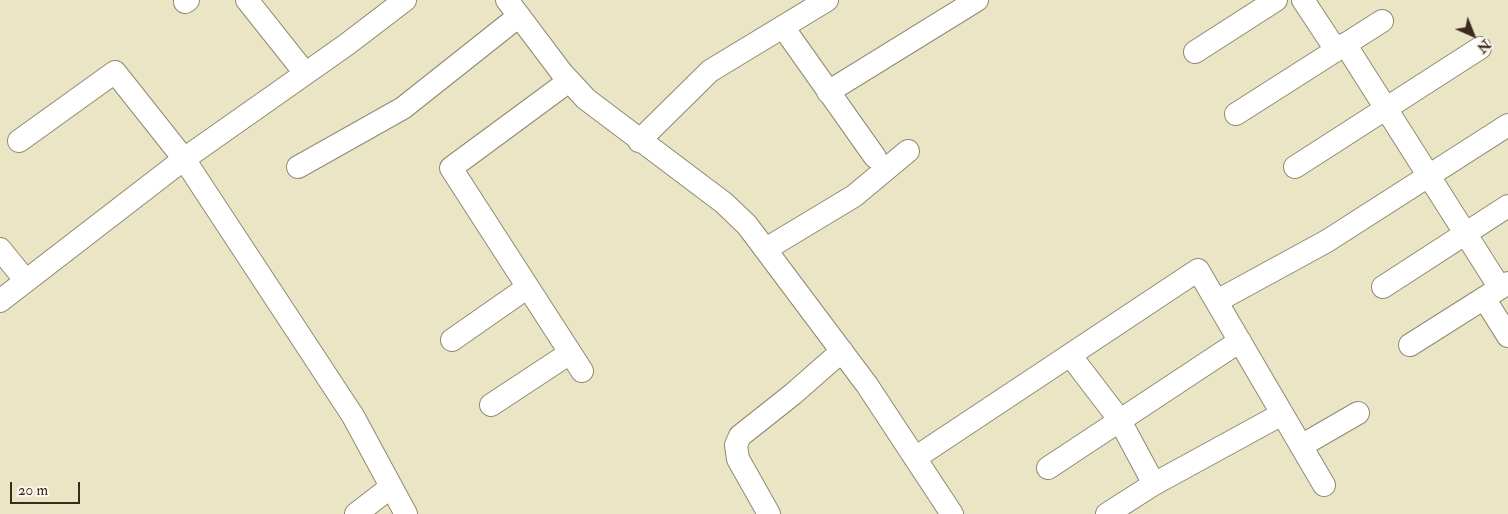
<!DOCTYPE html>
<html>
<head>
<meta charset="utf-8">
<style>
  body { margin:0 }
  #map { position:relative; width:1508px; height:514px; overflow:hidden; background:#eae5c5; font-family:"IM FELL Double Pica",serif }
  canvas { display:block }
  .north { position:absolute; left:1448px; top:10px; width:50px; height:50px; -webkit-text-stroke:4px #fbf7ec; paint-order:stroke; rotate:136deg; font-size:14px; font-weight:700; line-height:20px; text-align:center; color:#3b2a1e }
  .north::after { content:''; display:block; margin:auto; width:18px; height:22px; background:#3b2a1e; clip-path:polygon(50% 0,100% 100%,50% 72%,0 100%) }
  .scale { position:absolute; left:10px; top:482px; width:70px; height:22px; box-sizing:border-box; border:2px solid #3b2a1e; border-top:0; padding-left:6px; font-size:15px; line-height:18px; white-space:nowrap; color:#3b2a1e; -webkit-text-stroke:4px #fbf7ec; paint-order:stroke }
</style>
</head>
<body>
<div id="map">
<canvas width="1508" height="514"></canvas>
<div class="north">N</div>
<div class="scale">20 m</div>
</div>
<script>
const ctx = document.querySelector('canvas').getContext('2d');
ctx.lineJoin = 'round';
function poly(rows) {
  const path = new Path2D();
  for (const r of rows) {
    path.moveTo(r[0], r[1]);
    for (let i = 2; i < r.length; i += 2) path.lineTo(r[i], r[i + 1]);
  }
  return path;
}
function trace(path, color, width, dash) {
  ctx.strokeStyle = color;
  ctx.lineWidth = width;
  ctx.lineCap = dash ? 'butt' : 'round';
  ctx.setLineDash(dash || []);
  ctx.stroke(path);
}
const minor = poly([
  [247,0,305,73],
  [405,0,346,45,184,159,353,416,406,514],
  [507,0,562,73,586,99,724,203,747,225,867,385,952,514],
  [1303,0,1336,50],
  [185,2,188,0],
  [783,27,875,157],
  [1345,44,1500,288],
  [1195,52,1276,0],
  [569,81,451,168,582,371],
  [828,92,977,0],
  [1236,114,1382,21],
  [639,141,710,71,827,0],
  [298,167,403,108,519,16],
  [1295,167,1480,48],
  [0,249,26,281],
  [766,249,854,196,908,151],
  [1383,287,1508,206],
  [1484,298,1508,336],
  [0,301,184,159,115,72,19,141],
  [1217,301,1327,241,1508,125],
  [452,340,528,287],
  [1410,345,1508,283],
  [1070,355,1119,419,1154,484],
  [491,405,570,353],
  [1301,446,1358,413],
  [915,458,1198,270,1324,485],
  [1048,468,1240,341],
  [356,514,391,487],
  [769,514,738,459,736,445,740,436,793,394,842,351],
  [1107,514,1154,484,1282,414]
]);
trace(minor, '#928872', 24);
trace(minor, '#fff', 22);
</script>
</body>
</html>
